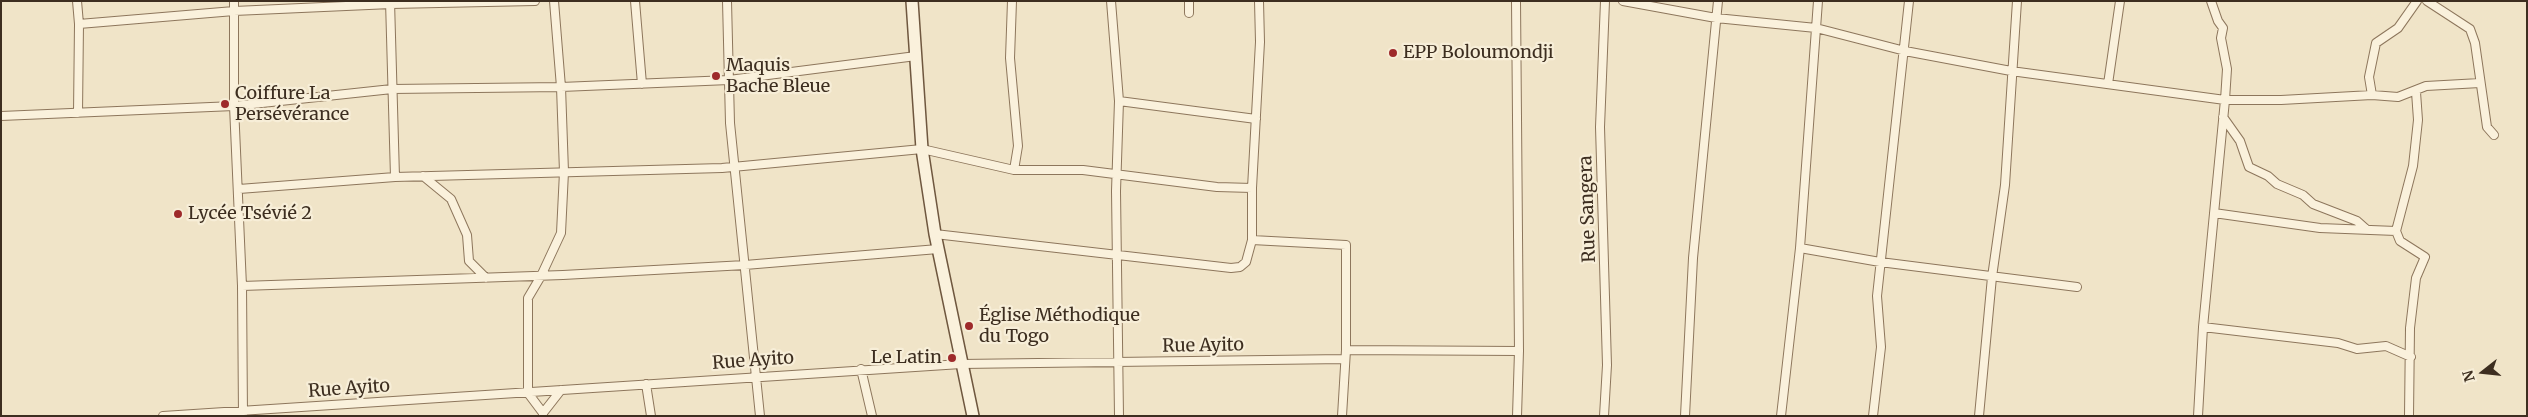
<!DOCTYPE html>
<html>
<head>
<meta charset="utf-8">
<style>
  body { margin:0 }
  #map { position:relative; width:2528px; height:417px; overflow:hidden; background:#f0e4c8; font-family:Merriweather,serif }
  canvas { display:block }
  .frame { position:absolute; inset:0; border:2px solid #3d2e20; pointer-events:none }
  .north { position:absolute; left:2458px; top:347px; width:50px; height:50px; -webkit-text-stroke:4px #f7eed8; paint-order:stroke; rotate:254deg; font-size:14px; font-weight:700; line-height:20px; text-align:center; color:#3d2e20 }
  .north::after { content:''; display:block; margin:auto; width:18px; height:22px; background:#3d2e20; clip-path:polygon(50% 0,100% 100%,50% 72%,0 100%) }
</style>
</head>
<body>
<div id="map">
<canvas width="2528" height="417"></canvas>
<div class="frame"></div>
<div class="north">N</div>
</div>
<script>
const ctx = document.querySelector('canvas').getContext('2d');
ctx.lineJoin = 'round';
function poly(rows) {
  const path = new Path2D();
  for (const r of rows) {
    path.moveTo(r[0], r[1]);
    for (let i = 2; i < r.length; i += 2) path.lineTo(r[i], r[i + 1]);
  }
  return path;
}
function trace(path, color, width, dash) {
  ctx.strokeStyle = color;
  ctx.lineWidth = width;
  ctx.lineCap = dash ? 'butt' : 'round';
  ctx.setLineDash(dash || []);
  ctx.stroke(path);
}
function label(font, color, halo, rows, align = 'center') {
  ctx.font = font + ' Merriweather,serif';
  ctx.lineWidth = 4.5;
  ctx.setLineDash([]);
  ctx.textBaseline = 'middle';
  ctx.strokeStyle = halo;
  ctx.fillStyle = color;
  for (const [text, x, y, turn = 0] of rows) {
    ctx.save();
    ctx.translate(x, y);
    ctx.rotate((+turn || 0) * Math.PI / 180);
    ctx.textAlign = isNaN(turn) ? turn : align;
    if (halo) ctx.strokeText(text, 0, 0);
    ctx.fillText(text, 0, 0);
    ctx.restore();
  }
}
const street = poly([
  [77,1,79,24,78,113],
  [234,1,234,106,242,286,243,416],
  [390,1,395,177],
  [635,1,642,84],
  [727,1,730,123,760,416],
  [1012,1,1010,58,1018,146,1014,170],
  [1111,1,1119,101,1116,191,1119,416],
  [1189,1,1189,13],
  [1259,1,1260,42,1252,188,1252,240,1346,245,1346,350,1342,416],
  [1516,1,1519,351,1517,416],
  [1623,1,1716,18,1816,28,1905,51,2011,71,2225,100,2203,327,2198,416],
  [2211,1,2218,21,2223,28,2221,38,2227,69,2225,100,2281,100,2372,95],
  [2417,1,2398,28,2376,43,2369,77,2372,95,2398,97,2426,86,2480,83],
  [2427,1,2470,29,2475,43,2487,127,2494,135],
  [79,24,234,11,391,4,535,1],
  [2108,84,2120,1],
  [1119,101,1256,119],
  [1,116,234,106,392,89,561,87,729,80,916,56],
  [2223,117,2240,141,2249,167,2268,176,2277,184,2303,195,2313,204,2357,221,2366,229],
  [423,176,451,199,467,235,469,261,486,278],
  [239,189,395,177,722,168,922,149,1014,170,1083,170,1217,187,1252,188],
  [2214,213,2320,228,2396,231],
  [935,234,1231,268,1240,267,1246,262,1252,240],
  [1800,248,1880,262,2077,287],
  [242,286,563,275,745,265,938,249],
  [2203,327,2338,343,2357,349,2386,346,2411,357],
  [1346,350,1519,351],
  [861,369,872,416],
  [646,384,651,416],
  [543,413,528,393,528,298,541,276,561,233,564,172,561,87,554,1],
  [163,416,961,364,1345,359],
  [543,416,543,413,561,390],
  [1604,416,1607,365,1600,127,1605,1],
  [1685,416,1693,258,1718,1],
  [1781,416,1800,248,1818,1],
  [1873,416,1881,347,1877,296,1909,1],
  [1979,416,1992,277,2005,185,2017,1],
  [2409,416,2410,328,2416,278,2425,257,2400,241,2396,231,2413,166,2418,120,2416,92]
]);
const secondary = poly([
  [912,1,922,149,935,234,973,416]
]);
const markers = [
  [1393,53,5,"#9e2a2b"],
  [716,76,5,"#9e2a2b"],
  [225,104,5,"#9e2a2b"],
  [178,214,5,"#9e2a2b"],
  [969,326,5,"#9e2a2b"],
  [952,358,5,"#9e2a2b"]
];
const poiNames = [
  ["EPP Boloumondji",1403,53],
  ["Maquis",726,66],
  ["Bache Bleue",726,87],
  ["Coiffure La",235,94],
  ["Persévérance",235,115],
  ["Lycée Tsévié 2",188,214],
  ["Église Méthodique",979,316],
  ["du Togo",979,337],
  ["Le Latin",942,358,"right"]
];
const streetNames = [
  ["Rue Sangera",1588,209,-92],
  ["Rue Ayito",1203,346,-1],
  ["Rue Ayito",753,361,-4],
  ["Rue Ayito",349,389,-4]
];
trace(street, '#8d765c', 10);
trace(secondary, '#6f573f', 14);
trace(street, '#faf1dc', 8);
trace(secondary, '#faf1dc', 11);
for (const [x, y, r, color] of markers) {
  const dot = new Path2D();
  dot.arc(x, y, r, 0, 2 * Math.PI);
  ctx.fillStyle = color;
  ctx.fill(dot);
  trace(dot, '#f7eed8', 2);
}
label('18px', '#3d2e20', '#f7eed8', poiNames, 'left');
label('18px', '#3d2e20', '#f7eed8', streetNames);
</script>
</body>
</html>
